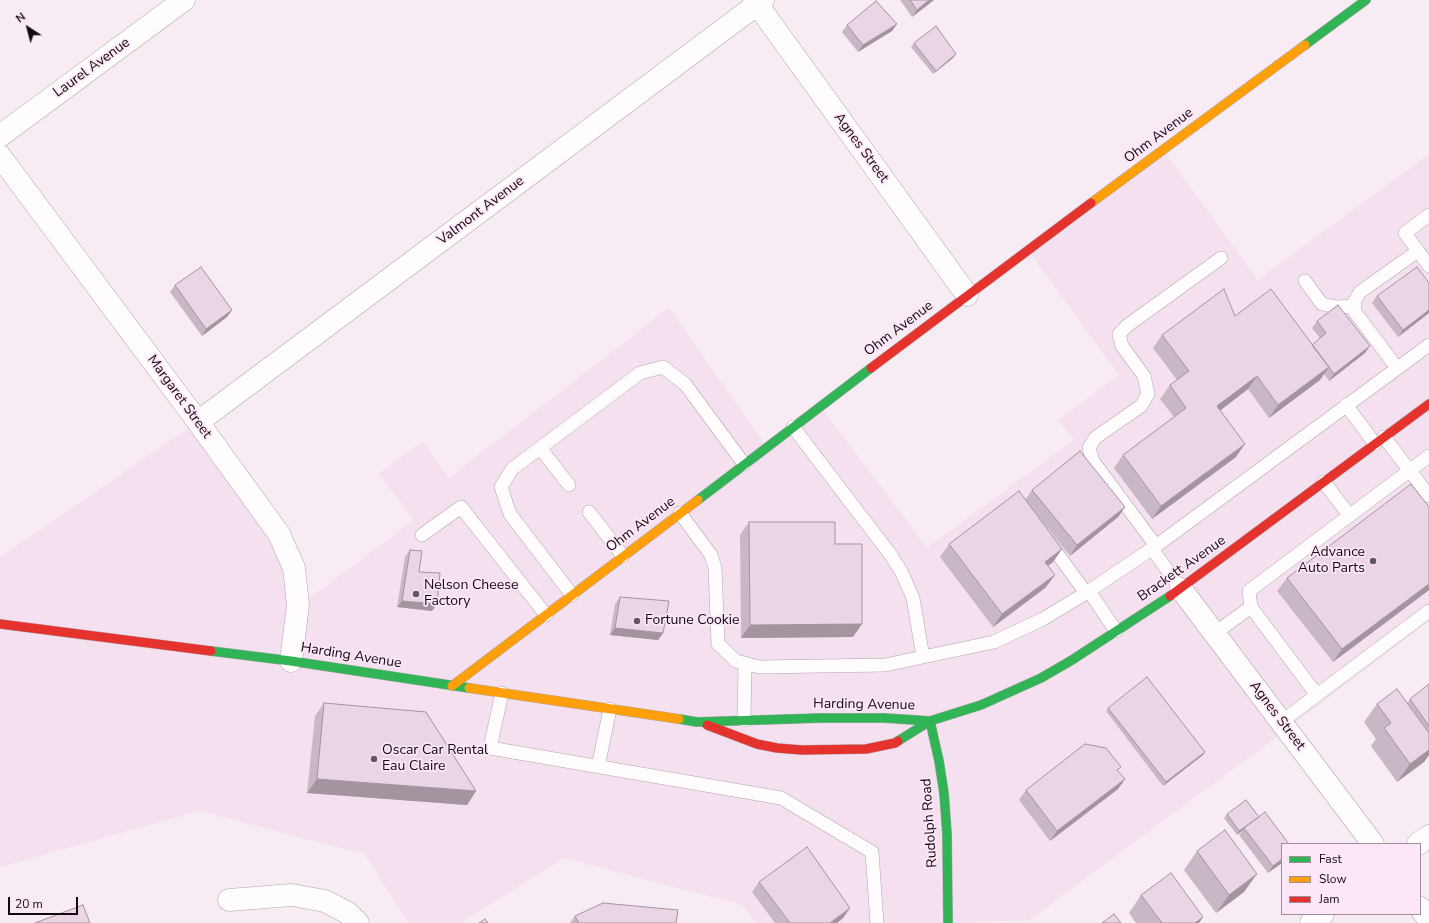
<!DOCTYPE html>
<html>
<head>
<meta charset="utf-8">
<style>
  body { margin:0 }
  #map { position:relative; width:1429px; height:923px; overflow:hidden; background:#f7ebf4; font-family:"Nunito Sans",sans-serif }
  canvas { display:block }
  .legend { position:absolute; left:1281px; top:843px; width:140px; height:72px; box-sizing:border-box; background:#fce6f7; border:1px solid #9e8e9a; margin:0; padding:5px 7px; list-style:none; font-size:12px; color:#10090e }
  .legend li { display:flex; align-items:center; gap:8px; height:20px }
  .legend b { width:20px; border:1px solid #9e8e9a }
  .north { position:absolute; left:8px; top:8px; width:40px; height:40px; -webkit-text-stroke:3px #fce6f7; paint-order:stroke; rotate:324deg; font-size:11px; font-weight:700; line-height:16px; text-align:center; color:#10090e }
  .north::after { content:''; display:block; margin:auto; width:14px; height:18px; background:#10090e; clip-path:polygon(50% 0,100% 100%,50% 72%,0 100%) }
  .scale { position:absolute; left:8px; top:897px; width:70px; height:18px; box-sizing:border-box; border:2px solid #10090e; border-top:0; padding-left:5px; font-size:12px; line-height:14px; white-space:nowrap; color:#10090e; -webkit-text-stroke:3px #fce6f7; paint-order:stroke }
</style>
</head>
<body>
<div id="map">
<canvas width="1429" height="923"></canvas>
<ul class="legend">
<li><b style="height:5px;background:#30b455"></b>Fast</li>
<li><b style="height:5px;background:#ff9f0a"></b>Slow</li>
<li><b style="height:5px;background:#e5322d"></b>Jam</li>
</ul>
<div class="north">N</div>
<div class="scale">20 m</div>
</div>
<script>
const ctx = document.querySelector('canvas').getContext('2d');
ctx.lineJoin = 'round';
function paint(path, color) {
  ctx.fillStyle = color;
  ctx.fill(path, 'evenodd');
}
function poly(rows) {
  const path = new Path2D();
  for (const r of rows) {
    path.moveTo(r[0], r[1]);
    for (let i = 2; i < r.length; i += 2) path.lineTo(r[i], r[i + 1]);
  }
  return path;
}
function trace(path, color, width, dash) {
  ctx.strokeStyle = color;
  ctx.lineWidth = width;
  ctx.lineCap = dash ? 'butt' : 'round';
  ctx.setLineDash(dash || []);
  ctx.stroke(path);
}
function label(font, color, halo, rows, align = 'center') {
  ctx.font = font + ' "Nunito Sans",sans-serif';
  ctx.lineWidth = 3.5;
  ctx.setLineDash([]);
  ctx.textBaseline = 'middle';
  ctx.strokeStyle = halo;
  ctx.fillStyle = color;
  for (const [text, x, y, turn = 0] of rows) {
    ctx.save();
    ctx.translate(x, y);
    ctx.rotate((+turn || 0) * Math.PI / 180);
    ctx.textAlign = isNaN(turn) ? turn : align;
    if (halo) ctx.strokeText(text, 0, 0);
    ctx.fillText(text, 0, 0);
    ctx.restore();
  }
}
const built = poly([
  [1163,150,1258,280,1428,155,1429,157,1429,621,1287,729,1029,920,973,922,972,923,755,923,742,905,564,858,460,923,408,923,365,854,199,811,0,867,0,557,198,422,279,534,298,605,322,589,414,520,379,474,423,441,449,478,669,308,767,447,820,406,927,548,1074,440,1059,420,1119,375,1028,250]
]);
const lane = poly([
  [1429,215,1405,233,1429,266],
  [1221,258,1128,325,1119,334,1122,346,1144,376,1148,394,1141,406,1095,438,1089,448,1093,461,1156,546,1429,345],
  [1305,281,1322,304,1336,307,1355,306],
  [1397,368,1355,312,1354,302,1360,292,1418,251],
  [1346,405,1375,444],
  [793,427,890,554,902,573,913,598,923,657],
  [1384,437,1429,496],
  [540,448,569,485],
  [1324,482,1349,515],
  [589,512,623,556],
  [680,513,711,555,715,568,718,644,736,661,759,667,885,665,994,642,1043,619,1086,593,1156,546],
  [422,535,461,507,546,615],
  [1048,541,1086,593],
  [1152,549,1181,589],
  [1089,591,1116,631],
  [572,595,510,514,501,487,512,469,640,373,663,367,685,384,744,464],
  [1251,607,1249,591,1429,456],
  [1215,633,1251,607,1317,695],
  [502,693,490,748,781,798,872,852,877,923],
  [744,720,745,663],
  [1281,722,1429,611],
  [598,767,610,709]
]);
const street = poly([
  [754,0,967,295],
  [0,136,184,0],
  [0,156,198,422,279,534,294,568,298,605,291,661],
  [198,422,763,0],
  [1181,589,1373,844],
  [1418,844,1429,836],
  [229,900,292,895,325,901,348,913,358,923],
  [1420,908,1429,920],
  [1311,923,1323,914]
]);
const fast = poly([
  [1305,45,1366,0],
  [698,500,871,368],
  [211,651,291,661,469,688],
  [679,719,697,722,821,718,884,718,930,721],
  [930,721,939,761,944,793,947,834,948,923],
  [898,741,930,721,981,705,1041,678,1072,660,1170,596]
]);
const slow = poly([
  [1091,203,1305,45],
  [452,686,698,500],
  [469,688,679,719]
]);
const jam = poly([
  [871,368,1091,203],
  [1170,596,1429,404],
  [0,624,211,651],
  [707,725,757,744,777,748,802,750,866,749,895,743,898,741]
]);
const wall = poly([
  [900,0,934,0,912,17],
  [897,24,892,31,858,52,842,32,847,25],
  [914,43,953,58,933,74,911,47],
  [175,285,232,310,227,317,202,336,170,292],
  [1377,296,1429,313,1398,337,1372,303],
  [1235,316,1312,345,1320,338,1312,328,1317,321,1365,353,1329,381,1324,374,1320,380,1269,418,1248,389,1220,410,1236,457,1152,519,1114,468,1123,455,1174,417,1160,399,1170,385,1177,380,1153,348,1162,335],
  [1032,490,1125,507,1118,517,1070,556,1030,506,1062,549,1053,562,1048,566,1055,575,1045,588,993,627,940,557,949,544,1025,500],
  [749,522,853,637,741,638,740,535],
  [410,550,419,572,432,611,397,607,405,557],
  [1287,578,1429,590,1333,662,1277,591],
  [620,597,663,633,658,640,610,635,615,604],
  [1429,684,1429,755,1424,762,1397,782,1371,746,1376,739,1364,722,1377,704,1407,703,1410,699],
  [324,703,476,791,467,805,307,793,315,716],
  [1108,708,1203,755,1163,786,1106,711],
  [1118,771,1125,779,1118,789,1050,841,1019,800,1026,790],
  [1227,814,1259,817,1282,844,1282,863,1268,873,1239,835,1243,830,1237,835,1224,818],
  [1197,851,1244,892,1216,913,1184,870],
  [759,882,850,908,843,918,837,923,775,923,752,892],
  [1141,895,1203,917,1199,923,1136,923,1129,913],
  [575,916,676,923,570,923]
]);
const shadedWall = poly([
  [929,0,934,0,912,17,917,10],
  [897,24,892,31,858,52,863,45],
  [956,54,953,58,933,74,936,71],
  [232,310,227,317,202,336,206,329],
  [1429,310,1429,313,1398,337,1403,330],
  [1370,346,1365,353,1329,381,1334,374],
  [1329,367,1320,380,1269,418,1278,405],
  [1257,376,1248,389,1208,420,1217,406],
  [1245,444,1236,457,1152,519,1161,506],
  [1125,507,1118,517,1070,556,1077,545],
  [1062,549,1053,562,1036,575,1045,562],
  [1055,575,1045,588,993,627,1002,614],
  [1429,584,1429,590,1333,662,1342,649],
  [402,601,437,604,432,611,397,607],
  [862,624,853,637,741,638,750,625],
  [615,628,663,633,658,640,610,635],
  [1429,750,1429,755,1424,762,1397,782,1410,764],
  [1205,752,1203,755,1163,786,1166,782],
  [317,779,476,791,467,805,307,793],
  [1125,779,1118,789,1050,841,1057,831],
  [1259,817,1244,828,1243,830,1237,835,1239,831],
  [1282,859,1282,863,1268,873,1273,866],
  [1257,874,1244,892,1216,913,1229,895],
  [850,908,843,918,837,923,830,923],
  [1203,917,1199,923,1195,923]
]);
const building = poly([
  [910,0,929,0,917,10,910,0],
  [876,1,897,24,863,45,847,25,876,1],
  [936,26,956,54,936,71,914,43,936,26],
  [201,267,232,310,206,329,175,285,201,267],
  [1417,267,1429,283,1429,310,1403,330,1377,296,1417,267],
  [1224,289,1235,316,1271,289,1329,367,1278,405,1257,376,1217,406,1245,444,1161,506,1123,455,1186,408,1170,385,1189,371,1162,335,1224,289],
  [1338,305,1370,346,1334,374,1312,345,1326,333,1317,321,1338,305],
  [1080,451,1125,507,1077,545,1032,490,1080,451],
  [1411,484,1429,507,1429,584,1342,649,1287,578,1411,484],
  [1019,491,1062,549,1045,562,1055,575,1002,614,949,544,1019,491],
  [749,522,835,522,835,544,862,544,862,624,750,625,749,522],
  [410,550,422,551,419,572,440,573,437,604,402,601,410,550],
  [620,597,669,601,663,633,615,628,620,597],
  [1147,677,1205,752,1166,782,1108,708,1147,677],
  [1429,684,1429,726,1410,699,1429,684],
  [1397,689,1429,733,1429,750,1410,764,1384,728,1391,723,1377,704,1397,689],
  [324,703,426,712,476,791,317,779,324,703],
  [1085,744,1106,748,1121,767,1117,770,1125,779,1057,831,1026,790,1085,744],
  [1246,800,1259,817,1239,831,1227,814,1246,800],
  [1265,812,1289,844,1282,844,1282,859,1273,866,1244,828,1265,812],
  [1225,830,1257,874,1229,895,1197,851,1225,830],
  [807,847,850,908,830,923,790,923,759,882,807,847],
  [1171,873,1203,917,1195,923,1162,923,1141,895,1171,873],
  [603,903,678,910,676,923,579,923,575,916,603,903],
  [83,905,90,923,35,923,83,905],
  [1114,914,1121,923,1102,923,1114,914],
  [485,919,488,923,479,923,485,919]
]);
const markers = [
  [1373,561,4,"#61585e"],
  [416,594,4,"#61585e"],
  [637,621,4,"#61585e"],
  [374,759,4,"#61585e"]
];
const streetNames = [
  ["Laurel Avenue",92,68,-36],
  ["Ohm Avenue",1159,136,-37],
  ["Agnes Street",861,148,54],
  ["Valmont Avenue",481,211,-37],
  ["Ohm Avenue",899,329,-37],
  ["Margaret Street",179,397,54],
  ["Ohm Avenue",641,525,-37],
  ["Brackett Avenue",1182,569,-35],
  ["Harding Avenue",351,656,9],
  ["Harding Avenue",864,705,1],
  ["Agnes Street",1277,716,53],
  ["Rudolph Road",930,823,-94]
];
const poiNames = [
  ["Advance",1365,553,"right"],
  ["Auto Parts",1365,569,"right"],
  ["Nelson Cheese",424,586],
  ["Factory",424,602],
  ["Fortune Cookie",645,621],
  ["Oscar Car Rental",382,751],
  ["Eau Claire",382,767]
];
paint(built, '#f5e0f0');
trace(lane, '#b0a6ad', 14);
trace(street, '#b0a6ad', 23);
trace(fast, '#b0a6ad', 10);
trace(slow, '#b0a6ad', 10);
trace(jam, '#b0a6ad', 10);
trace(lane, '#fefcfd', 13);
trace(street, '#fefcfd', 22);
trace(fast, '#30b455', 9);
trace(slow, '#ff9f0a', 9);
trace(jam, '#e5322d', 9);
paint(wall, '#c8b7c5');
paint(shadedWall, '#a395a0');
paint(building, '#e9d5e5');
trace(building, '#a395a0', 1);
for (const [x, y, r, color] of markers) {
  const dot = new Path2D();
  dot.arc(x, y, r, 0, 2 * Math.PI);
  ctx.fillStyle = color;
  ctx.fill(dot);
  trace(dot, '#fce6f7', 1.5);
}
label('14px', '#10090e', '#fce6f7', streetNames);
label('14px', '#10090e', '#fce6f7', poiNames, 'left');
</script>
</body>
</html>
